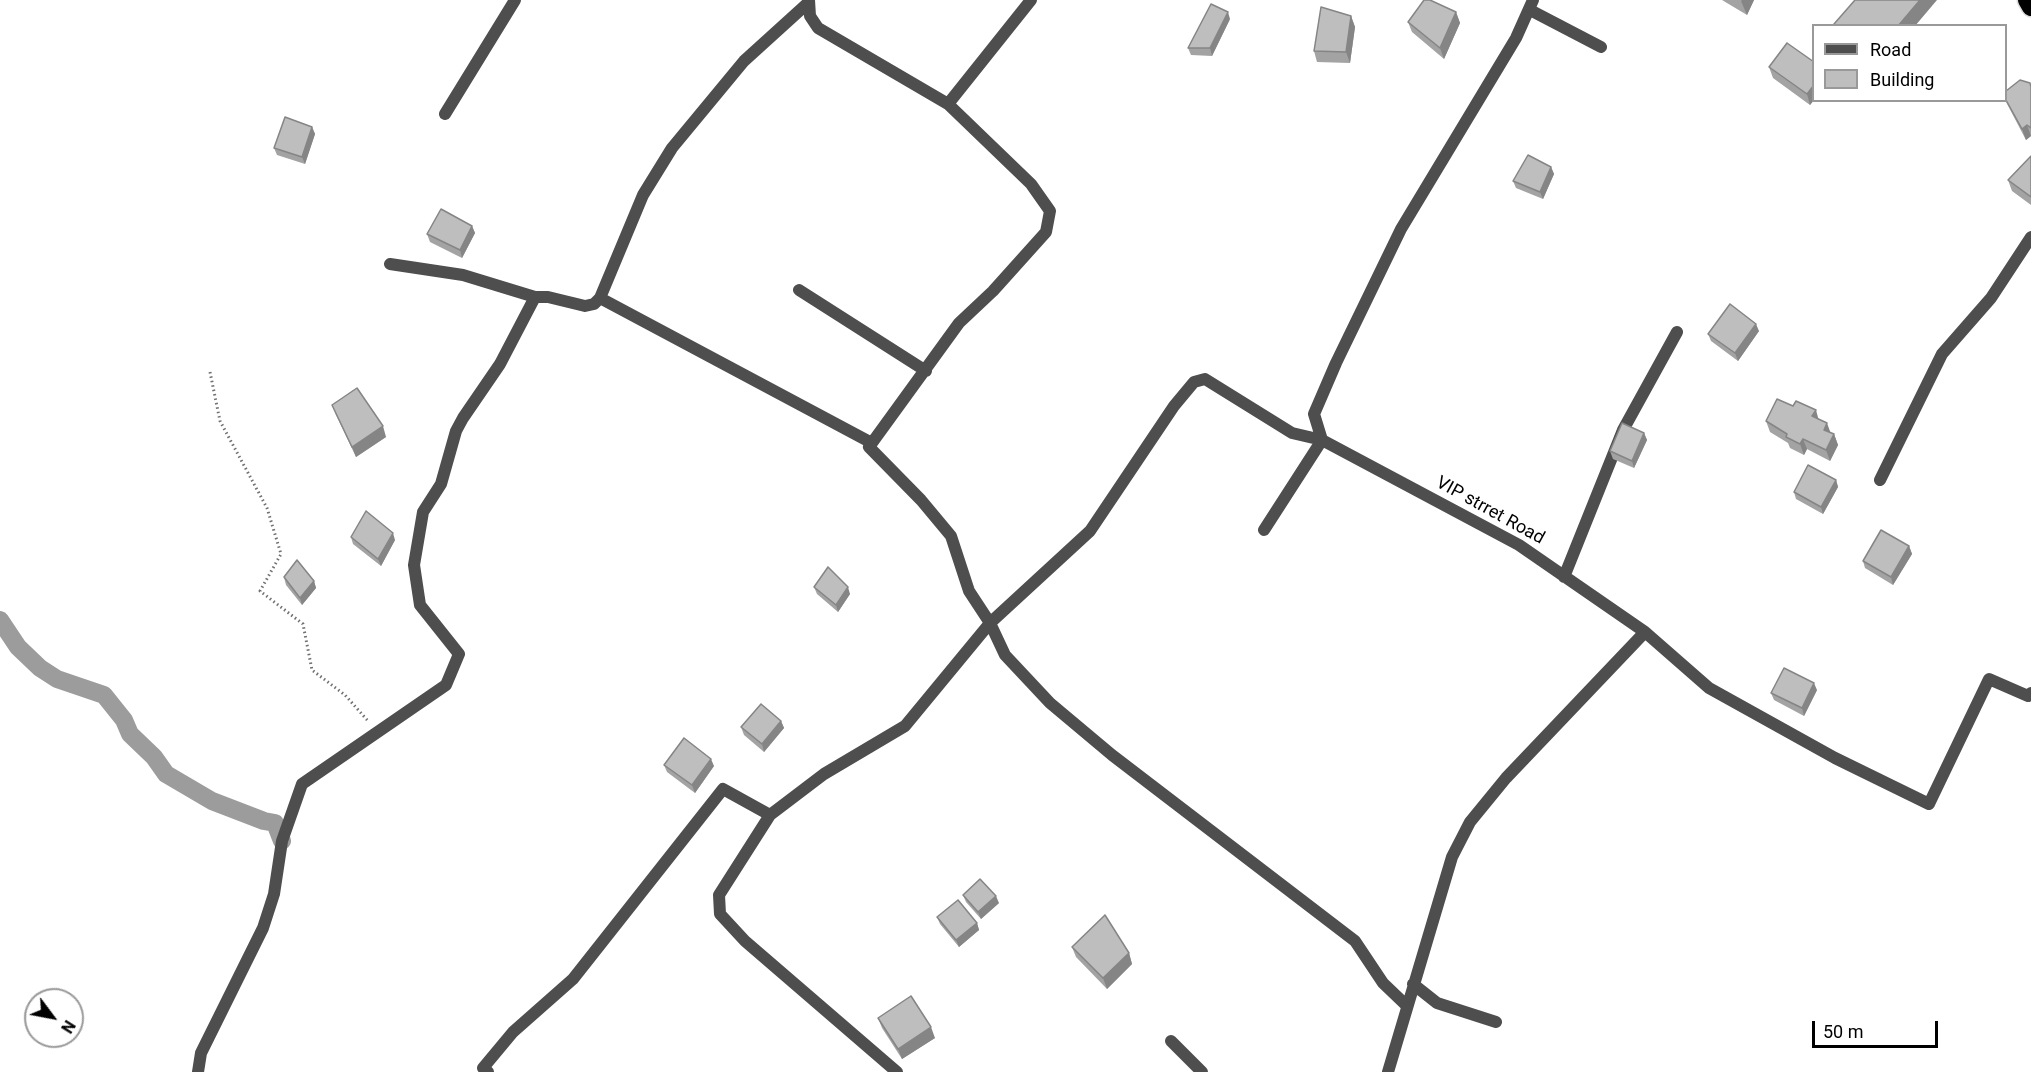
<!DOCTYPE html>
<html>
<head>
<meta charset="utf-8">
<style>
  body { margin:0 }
  #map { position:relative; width:2031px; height:1072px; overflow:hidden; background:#fff; font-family:Roboto,sans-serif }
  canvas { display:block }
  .legend { position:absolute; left:1812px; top:24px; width:195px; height:78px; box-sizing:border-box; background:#fff; border:2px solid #999; margin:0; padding:8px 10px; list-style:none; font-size:18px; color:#000 }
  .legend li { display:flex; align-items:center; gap:12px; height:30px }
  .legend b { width:30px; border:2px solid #999 }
  .north { position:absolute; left:24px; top:988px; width:60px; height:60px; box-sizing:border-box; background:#fff; border:2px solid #999; border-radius:50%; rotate:122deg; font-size:16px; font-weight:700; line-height:24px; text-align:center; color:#000 }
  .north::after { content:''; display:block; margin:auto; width:21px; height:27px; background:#000; clip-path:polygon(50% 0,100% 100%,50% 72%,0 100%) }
  .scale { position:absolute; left:1812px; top:1021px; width:126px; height:27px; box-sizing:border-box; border:3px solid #000; border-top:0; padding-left:8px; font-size:18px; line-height:21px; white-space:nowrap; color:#000; -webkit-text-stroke:4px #fff; paint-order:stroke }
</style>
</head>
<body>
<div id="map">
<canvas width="2031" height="1072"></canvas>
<ul class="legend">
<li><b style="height:8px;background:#4e4e4e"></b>Road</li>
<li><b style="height:16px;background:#bebebe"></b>Building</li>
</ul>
<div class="north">N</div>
<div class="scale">50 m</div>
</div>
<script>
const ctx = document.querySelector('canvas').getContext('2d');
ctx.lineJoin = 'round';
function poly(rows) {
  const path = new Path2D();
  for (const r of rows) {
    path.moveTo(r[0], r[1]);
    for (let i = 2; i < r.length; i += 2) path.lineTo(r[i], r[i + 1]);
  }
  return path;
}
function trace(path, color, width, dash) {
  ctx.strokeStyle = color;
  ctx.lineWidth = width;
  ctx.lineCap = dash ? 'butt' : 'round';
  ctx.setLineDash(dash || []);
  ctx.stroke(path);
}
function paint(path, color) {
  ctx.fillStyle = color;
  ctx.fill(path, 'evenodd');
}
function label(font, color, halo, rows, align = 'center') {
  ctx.font = font + ' Roboto,sans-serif';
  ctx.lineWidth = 4.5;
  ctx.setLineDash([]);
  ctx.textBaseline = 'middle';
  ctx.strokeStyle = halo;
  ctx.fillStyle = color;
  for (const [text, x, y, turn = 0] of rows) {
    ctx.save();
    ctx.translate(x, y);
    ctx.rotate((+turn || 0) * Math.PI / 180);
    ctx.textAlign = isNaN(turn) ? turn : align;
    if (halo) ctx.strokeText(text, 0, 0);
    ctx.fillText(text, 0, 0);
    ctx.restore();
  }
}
const canal = poly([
  [0,620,18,647,40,668,57,679,104,695,124,720,130,734,154,757,166,774,212,801,264,821,275,823,282,841]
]);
const path = poly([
  [210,372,220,421,267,508,281,554,260,591,303,624,312,670,345,695,368,721]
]);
const street = poly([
  [809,0,810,16,818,28,948,104,1031,184,1050,211,1046,232,993,291,959,323,869,447,921,500,951,536,969,591,990,623,1005,655,1050,703,1112,755,1355,941,1383,983,1407,1006],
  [1533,0,1516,38,1401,229,1336,363,1314,414,1322,440,1519,545,1645,632,1709,688,1835,758,1929,804,1989,679,2028,696,2031,693],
  [1530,10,1601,47],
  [948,104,1031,0],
  [445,114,515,0],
  [390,264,463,275,535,297],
  [799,290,926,371],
  [600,298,870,442],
  [1880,480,1942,354,1991,298,2031,237],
  [1564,577,1623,430,1677,332],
  [1413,984,1437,1003,1496,1022],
  [1171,1041,1202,1072],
  [198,1072,201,1053,263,928,274,894,282,841,302,784,446,685,459,654,420,605,414,565,423,512,441,484,456,431,463,418,500,364,535,297,548,297,585,306,594,304,600,298,643,195,672,148,744,61,809,2],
  [488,1072,483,1068,513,1032,573,979,723,789,770,815],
  [897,1072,745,941,720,914,719,895,770,815,824,774,905,726,990,623,1090,531,1174,406,1194,382,1205,379,1292,433,1322,440,1264,530],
  [1388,1072,1452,857,1470,822,1506,778,1645,632]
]);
const highway = poly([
  [2027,0,2031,7]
]);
const wall = poly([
  [1722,0,1754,0,1747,15],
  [1456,12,1460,23,1444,59,1412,32,1408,22],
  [1351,16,1355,27,1350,63,1317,62,1314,51],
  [1230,19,1212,56,1191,55,1188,48],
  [1814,62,1814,100,1810,105,1773,78,1769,67],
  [2031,86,2031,136,2026,140,2005,100],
  [312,127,315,134,305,164,277,155,274,148],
  [2031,156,2031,205,2012,191,2008,180],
  [1551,167,1554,174,1543,199,1516,188,1513,181],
  [472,226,475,233,462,258,430,242,427,234],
  [1759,331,1738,361,1711,341,1708,334],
  [332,405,386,437,356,457,336,415],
  [1819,420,1831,433,1834,434,1838,445,1830,461,1807,449,1804,455,1790,448,1788,443,1770,432,1766,421],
  [1644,433,1647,440,1634,468,1613,459,1610,451],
  [1836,480,1838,487,1823,514,1796,499,1794,492],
  [351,537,395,540,381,566,353,544],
  [1909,546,1912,554,1893,585,1865,568,1863,561],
  [284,577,314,581,316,588,302,605,286,585],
  [814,587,850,594,838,612,817,594],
  [1817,690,1804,716,1774,700,1771,693],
  [781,721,784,728,764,752,744,735,741,727],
  [664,765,714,766,695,793,667,772],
  [963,895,999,903,981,919,966,902],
  [937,917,977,923,979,930,959,947,940,924],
  [1072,947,1129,953,1132,964,1107,989,1076,957],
  [878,1018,935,1038,902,1059,882,1028]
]);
const shadedWall = poly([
  [1742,0,1754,0,1747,15,1741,1],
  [1920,0,1937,0,1915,26,1898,26],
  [1228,12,1230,19,1212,56,1210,48],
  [1456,12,1460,23,1444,59,1440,48],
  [1351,16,1355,27,1350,63,1346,52],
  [1814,85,1814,100,1810,105,1807,94],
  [2027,125,2031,136,2026,140,2022,129],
  [312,127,315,134,305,164,302,157],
  [1551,167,1554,174,1543,199,1540,192],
  [472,226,475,233,462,258,460,250],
  [1756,324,1759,331,1738,361,1735,353],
  [1816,410,1819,421,1812,416],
  [1827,423,1831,434,1824,430],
  [383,426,386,437,356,457,352,447],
  [1644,433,1647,440,1634,468,1632,461],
  [1834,434,1838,445,1830,461,1826,450],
  [1803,439,1807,449,1804,455,1800,444],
  [1836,480,1838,487,1823,514,1821,507],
  [393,533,395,540,381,566,378,559],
  [1909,546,1912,554,1893,585,1891,577],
  [314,581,316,588,302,605,300,598],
  [848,587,850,594,838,612,836,605],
  [1814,683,1817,690,1804,716,1802,708],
  [781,721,784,728,764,752,762,744],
  [711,759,714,766,695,793,692,785],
  [996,896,999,903,981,919,978,912],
  [977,923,979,930,959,947,956,940],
  [1129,953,1132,964,1107,989,1103,978],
  [931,1027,935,1038,902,1059,898,1049]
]);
const building = poly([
  [1424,0,1430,0,1456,12,1440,48,1408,22,1424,0],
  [1855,0,1920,0,1898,26,1836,26,1834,24,1855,0],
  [1211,4,1228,12,1210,48,1188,48,1211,4],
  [1321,7,1351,16,1346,52,1314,51,1321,7],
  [1787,43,1814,62,1814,85,1807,94,1769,67,1787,43],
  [2020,80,2030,83,2031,87,2031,128,2027,125,2022,129,2006,100,2006,91,2020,80],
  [285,117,312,127,302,157,274,148,285,117],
  [1528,155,1551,167,1540,192,1513,181,1528,155],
  [2031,156,2031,197,2008,180,2031,156],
  [441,209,472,226,460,250,427,234,441,209],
  [1730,304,1756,324,1735,353,1708,334,1730,304],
  [357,388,383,426,352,447,332,405,357,388],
  [1777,399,1793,406,1796,401,1816,410,1812,416,1827,423,1824,430,1834,434,1826,450,1803,439,1800,444,1786,437,1787,434,1766,421,1777,399],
  [1622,423,1644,433,1632,461,1610,451,1622,423],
  [1808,465,1836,480,1821,507,1794,492,1808,465],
  [366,511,393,533,378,559,351,537,366,511],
  [1881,530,1909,546,1891,577,1863,561,1881,530],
  [297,560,314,581,300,598,284,577,297,560],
  [828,567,848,587,836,605,814,587,828,567],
  [1784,668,1814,683,1802,708,1771,693,1784,668],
  [761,704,781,721,762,744,741,727,761,704],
  [684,738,711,759,692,785,664,765,684,738],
  [980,879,996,896,978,912,963,895,980,879],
  [958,900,977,923,956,940,937,917,958,900],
  [1105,915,1129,953,1103,978,1072,947,1105,915],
  [911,996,931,1027,898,1049,878,1018,911,996]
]);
const streetNames = [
  ["VIP strret Road",1490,511,29]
];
trace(canal, '#9c9c9c', 18);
trace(highway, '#dbdbdb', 21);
trace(path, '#707070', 3, [1.5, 3]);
trace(street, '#4e4e4e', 12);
trace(highway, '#000', 18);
paint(wall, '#a3a3a3');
paint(shadedWall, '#858585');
paint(building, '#bebebe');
trace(building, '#858585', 1.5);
label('18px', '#000', '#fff', streetNames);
</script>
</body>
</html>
